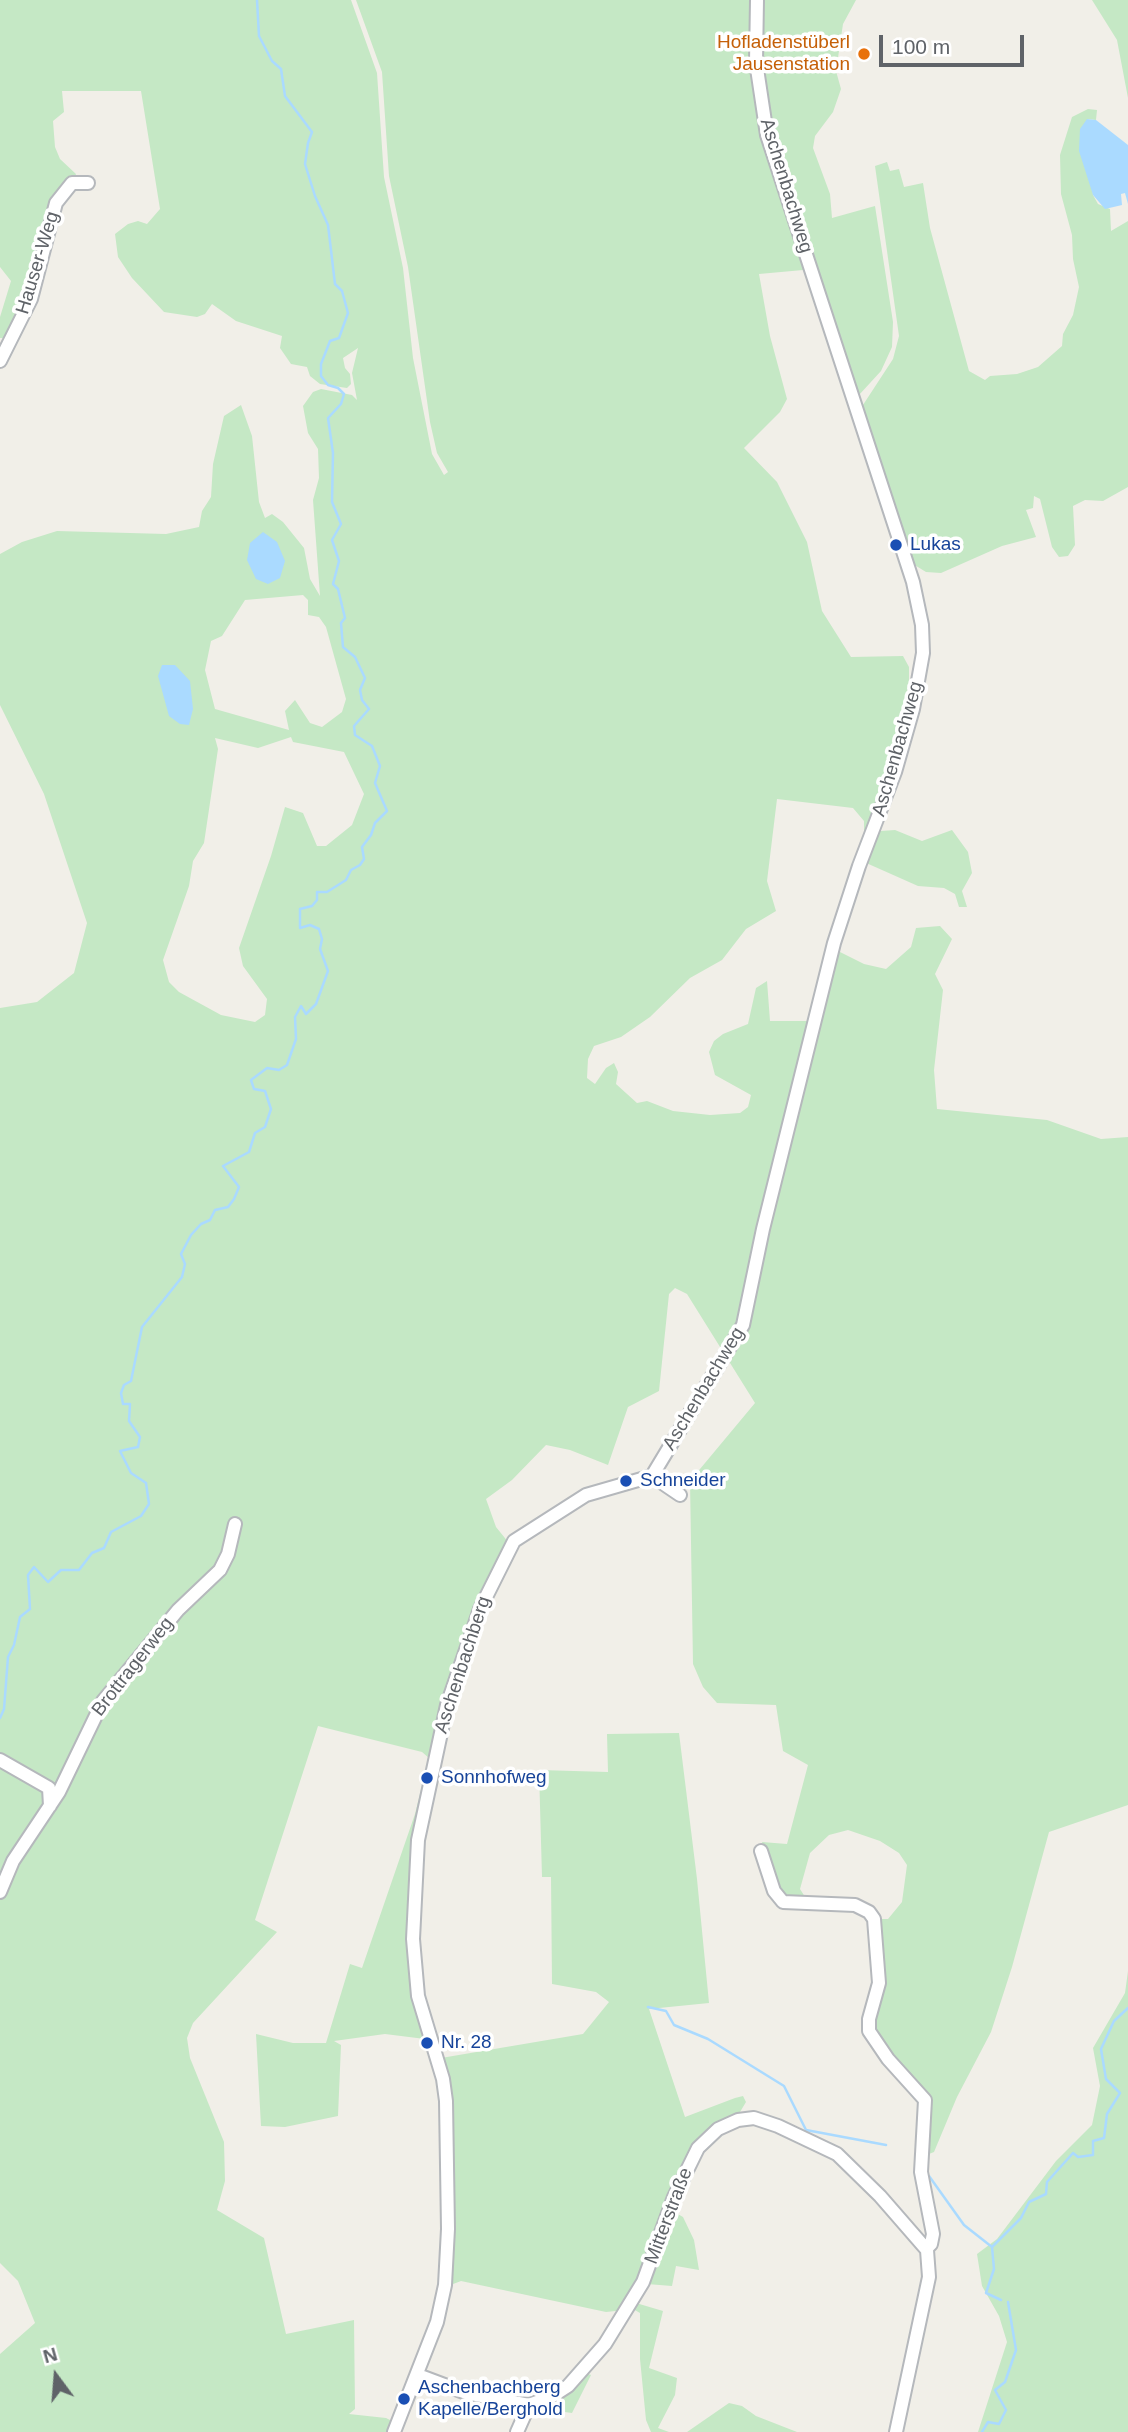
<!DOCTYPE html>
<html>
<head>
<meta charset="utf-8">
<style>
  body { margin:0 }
  #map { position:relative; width:1128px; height:2432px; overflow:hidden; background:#f1efe8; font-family:Arial,sans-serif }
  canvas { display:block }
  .north { position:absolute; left:21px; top:2341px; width:70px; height:70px; -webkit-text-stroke:5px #fff; paint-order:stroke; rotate:344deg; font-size:19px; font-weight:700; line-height:28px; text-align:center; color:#5f6368 }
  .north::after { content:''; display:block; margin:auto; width:24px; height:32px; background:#5f6368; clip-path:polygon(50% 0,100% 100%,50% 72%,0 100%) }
  .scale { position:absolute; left:879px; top:35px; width:145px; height:32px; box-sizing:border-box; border:4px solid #5f6368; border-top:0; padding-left:9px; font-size:21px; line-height:24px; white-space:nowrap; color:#5f6368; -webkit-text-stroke:5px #fff; paint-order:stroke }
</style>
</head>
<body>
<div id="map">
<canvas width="1128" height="2432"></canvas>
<div class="north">N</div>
<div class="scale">100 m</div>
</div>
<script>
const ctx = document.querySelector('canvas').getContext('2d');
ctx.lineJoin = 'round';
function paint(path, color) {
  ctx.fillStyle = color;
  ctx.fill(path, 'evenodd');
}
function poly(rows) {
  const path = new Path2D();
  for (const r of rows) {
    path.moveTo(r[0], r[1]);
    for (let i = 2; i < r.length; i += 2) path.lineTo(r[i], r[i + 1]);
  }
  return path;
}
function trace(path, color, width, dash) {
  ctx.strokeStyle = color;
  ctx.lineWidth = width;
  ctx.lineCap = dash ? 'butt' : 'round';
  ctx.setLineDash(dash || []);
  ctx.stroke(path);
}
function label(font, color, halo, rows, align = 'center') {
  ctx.font = font + ' Arial,sans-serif';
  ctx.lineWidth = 7;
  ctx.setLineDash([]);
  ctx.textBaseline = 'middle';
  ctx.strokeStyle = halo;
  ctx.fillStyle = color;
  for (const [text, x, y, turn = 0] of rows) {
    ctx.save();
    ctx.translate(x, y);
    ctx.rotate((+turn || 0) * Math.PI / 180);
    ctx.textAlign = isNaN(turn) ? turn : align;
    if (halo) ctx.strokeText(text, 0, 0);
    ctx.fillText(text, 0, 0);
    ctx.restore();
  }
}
const green = poly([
  [0,0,351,0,377,73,384,177,403,268,413,358,432,454,444,475,448,472,437,453,430,422,408,267,389,176,382,72,356,0,856,0,843,24,836,71,841,89,833,112,815,136,813,148,830,194,832,218,875,206,893,322,892,347,881,371,859,395,854,392,814,269,759,274,770,336,787,399,780,412,744,448,777,482,807,542,822,611,851,657,903,656,909,667,909,707,902,737,872,819,881,831,895,830,922,841,952,830,968,852,972,873,962,891,967,907,959,907,955,894,944,888,918,886,864,862,864,821,853,808,777,799,767,881,776,911,746,929,722,960,690,978,650,1017,621,1037,594,1046,588,1059,587,1078,595,1084,606,1068,614,1063,618,1072,616,1084,637,1103,647,1101,673,1111,710,1115,740,1113,748,1107,751,1095,715,1075,709,1052,714,1041,723,1034,748,1024,756,988,767,981,770,1021,816,1021,836,950,864,964,886,969,911,947,916,928,940,926,952,939,935,974,943,990,934,1070,937,1109,1047,1120,1101,1139,1128,1137,1128,1805,1049,1832,1012,1967,991,2032,957,2097,934,2152,924,2156,927,2113,870,2029,877,1919,888,1919,902,1902,907,1865,899,1853,880,1841,848,1830,829,1835,810,1853,800,1889,807,1900,782,1898,768,1866,762,1842,787,1844,808,1765,783,1751,776,1705,717,1703,703,1687,693,1664,690,1481,755,1403,687,1294,675,1288,669,1294,659,1391,628,1407,608,1465,570,1450,546,1445,512,1480,486,1499,496,1527,513,1548,497,1578,451,1706,424,1823,416,1939,425,2039,385,2034,334,2041,341,2045,338,2116,285,2127,261,2126,256,2034,293,2043,326,2043,350,1964,362,1968,415,1814,429,1758,422,1752,318,1726,255,1920,277,1932,193,2023,187,2038,190,2058,224,2142,225,2181,217,2210,264,2238,286,2334,354,2320,355,2409,349,2414,386,2418,392,2421,392,2432,0,2432,0,2354,35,2323,18,2281,0,2263,0,1008,37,1002,74,973,87,923,44,794,0,705,0,554,22,542,57,531,166,534,199,527,202,511,211,497,213,464,224,416,241,405,252,436,259,502,265,518,272,514,283,522,304,548,310,579,320,596,313,500,319,478,318,449,308,433,303,406,313,392,321,389,352,395,357,400,352,373,358,348,343,358,345,368,350,374,351,384,347,388,320,384,310,376,307,367,291,364,280,348,282,336,236,321,212,304,205,314,197,317,164,312,132,278,118,257,115,234,128,224,138,221,147,224,160,209,141,91,62,91,64,112,53,121,55,147,60,159,76,174,9,338,0,338,0,317,11,281,0,267],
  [303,595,308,600,308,615,319,617,326,627,346,699,342,712,322,727,310,723,295,700,285,711,289,730,215,709,205,670,211,641,222,636,245,600],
  [291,737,293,742,344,752,364,794,352,825,326,846,317,846,303,813,285,807,271,856,239,948,243,966,267,999,265,1015,255,1022,221,1015,179,992,169,982,163,960,189,886,193,861,204,843,218,749,215,738,258,748],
  [1092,0,1128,0,1128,98,1117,40],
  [1088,109,1097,110,1096,120,1087,119,1093,195,1098,204,1110,209,1111,231,1128,221,1128,487,1103,501,1085,500,1073,506,1075,545,1068,556,1059,557,1052,547,1040,499,1034,496,1033,508,1026,510,1036,537,1002,546,941,573,926,572,913,564,861,408,893,359,899,336,875,166,887,162,890,171,899,169,904,187,923,183,930,228,969,371,985,380,990,376,1017,374,1038,367,1062,346,1063,334,1073,315,1079,287,1073,259,1072,235,1061,194,1060,155,1072,117],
  [679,1733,697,1879,709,2003,649,2009,685,2117,735,2098,743,2096,746,2102,737,2117,708,2133,625,2310,606,2312,461,2281,448,2286,441,2058,583,2034,609,2002,596,1992,552,1984,551,1877,542,1877,539,1770,608,1772,607,1734],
  [1128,1971,1128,2432,978,2432,1007,2342,999,2316,982,2286,977,2254,997,2239,1056,2161,1092,2125,1100,2086,1093,2048,1125,1993],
  [676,2213,683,2217,694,2240,699,2270,676,2266,672,2286,647,2284,671,2216],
  [636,2303,663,2311,649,2368,677,2378,675,2395,658,2428,669,2432,651,2432,646,2420,640,2359,640,2313,633,2309],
  [586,2373,591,2375,572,2413,536,2408],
  [729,2403,742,2406,756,2416,797,2432,687,2432]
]);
const water = poly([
  [1087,119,1096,120,1128,145,1128,204,1125,193,1121,194,1122,205,1105,209,1093,195,1079,151,1080,129],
  [263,532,277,542,285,561,280,578,268,584,256,579,247,560,250,543],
  [162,665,175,665,190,681,193,709,189,725,180,724,169,716,158,676]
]);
const stream = poly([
  [0,1718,4,1709,8,1657,14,1645,20,1617,30,1609,28,1575,34,1567,48,1582,61,1570,79,1570,92,1553,104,1548,111,1532,141,1516,149,1504,146,1483,131,1473,120,1451,138,1447,140,1437,129,1421,130,1404,123,1404,121,1393,124,1385,131,1381,142,1327,182,1277,185,1264,181,1254,191,1235,201,1224,210,1220,215,1210,228,1207,234,1199,239,1187,223,1166,249,1152,255,1133,265,1127,271,1109,265,1091,254,1089,251,1080,267,1068,279,1070,287,1065,296,1039,295,1017,301,1006,306,1014,316,1004,328,971,320,949,322,939,319,929,310,925,300,928,300,909,312,906,317,900,317,892,327,892,346,880,351,870,360,865,364,859,362,847,371,835,375,823,387,811,375,783,380,766,372,746,355,735,354,726,369,709,362,700,360,690,365,678,355,657,343,647,341,623,345,618,338,589,333,584,339,561,332,540,341,524,332,502,333,453,328,418,341,404,344,394,338,388,328,385,321,376,321,364,330,341,339,338,348,313,342,291,335,284,328,225,315,196,305,164,308,143,312,132,285,96,281,69,272,61,259,36,257,0],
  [648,2007,666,2011,674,2025,708,2039,784,2086,806,2130,886,2145],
  [929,2176,964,2225,992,2247],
  [1001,2300,986,2293,994,2269,992,2247,1021,2218,1029,2202,1046,2194,1047,2182,1073,2153,1078,2157,1093,2155,1093,2141,1104,2138,1107,2114,1120,2093,1106,2079,1101,2049,1114,2021,1128,2008],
  [982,2432,988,2422,999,2424,1006,2410,995,2390,1005,2382,1016,2350,1008,2302]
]);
const minor = poly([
  [0,361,31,299,56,203,72,183,88,183],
  [652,1476,743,1325,763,1229,834,943,859,866,895,772,913,709,923,653,922,625,913,582,767,135,756,62,757,0],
  [0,1760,49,1788,50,1806],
  [761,1851,774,1891,783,1902,855,1905,869,1912,874,1919,879,1983,869,2019,869,2031,888,2059,925,2100,921,2172,933,2234,931,2244,926,2249],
  [0,1892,13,1861,59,1792,103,1701,178,1610,220,1570,228,1554,235,1524],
  [418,2375,466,2393,529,2405,551,2397,568,2386,605,2344,643,2282,674,2197,698,2148,718,2129,738,2120,754,2118,778,2126,837,2154,880,2196,927,2250,929,2277,896,2432],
  [394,2432,437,2322,445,2285,448,2229,446,2101,443,2079,418,1996,413,1939,418,1840,447,1705,480,1609,514,1541,586,1495,652,1476,680,1495],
  [517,2432,529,2405]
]);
const markers = [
  [864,54,7,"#e8710a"],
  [896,545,7,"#1a4fb4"],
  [626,1481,7,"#1a4fb4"],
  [427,1778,7,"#1a4fb4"],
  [427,2043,7,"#1a4fb4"],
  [404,2399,7,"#1a4fb4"]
];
const foodNames = [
  ["Hofladenstüberl",850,43],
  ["Jausenstation",850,65]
];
const streetNames = [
  ["Aschenbachweg",786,186,73],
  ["Hauser-Weg",38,263,-73],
  ["Aschenbachweg",898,749,-74],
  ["Aschenbachweg",704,1389,-59],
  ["Aschenbachberg",463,1665,-72],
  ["Brottragerweg",133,1667,-52],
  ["Mitterstraße",669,2216,-69]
];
const transitNames = [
  ["Lukas",910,545],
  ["Schneider",640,1481],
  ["Sonnhofweg",441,1778],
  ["Nr. 28",441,2043],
  ["Aschenbachberg",418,2388],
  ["Kapelle/Berghold",418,2410]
];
paint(green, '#c5e8c5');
paint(water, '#aadaff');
trace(stream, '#aadaff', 2.5);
trace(minor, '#b5b8bc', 16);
trace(minor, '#fff', 12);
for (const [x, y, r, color] of markers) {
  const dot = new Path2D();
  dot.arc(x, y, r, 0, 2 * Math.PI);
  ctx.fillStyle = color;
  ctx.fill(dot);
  trace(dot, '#fff', 2.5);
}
label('19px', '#c56008', '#fff', foodNames, 'right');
label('19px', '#5f6368', '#fff', streetNames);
label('19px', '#164399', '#fff', transitNames, 'left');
</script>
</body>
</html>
